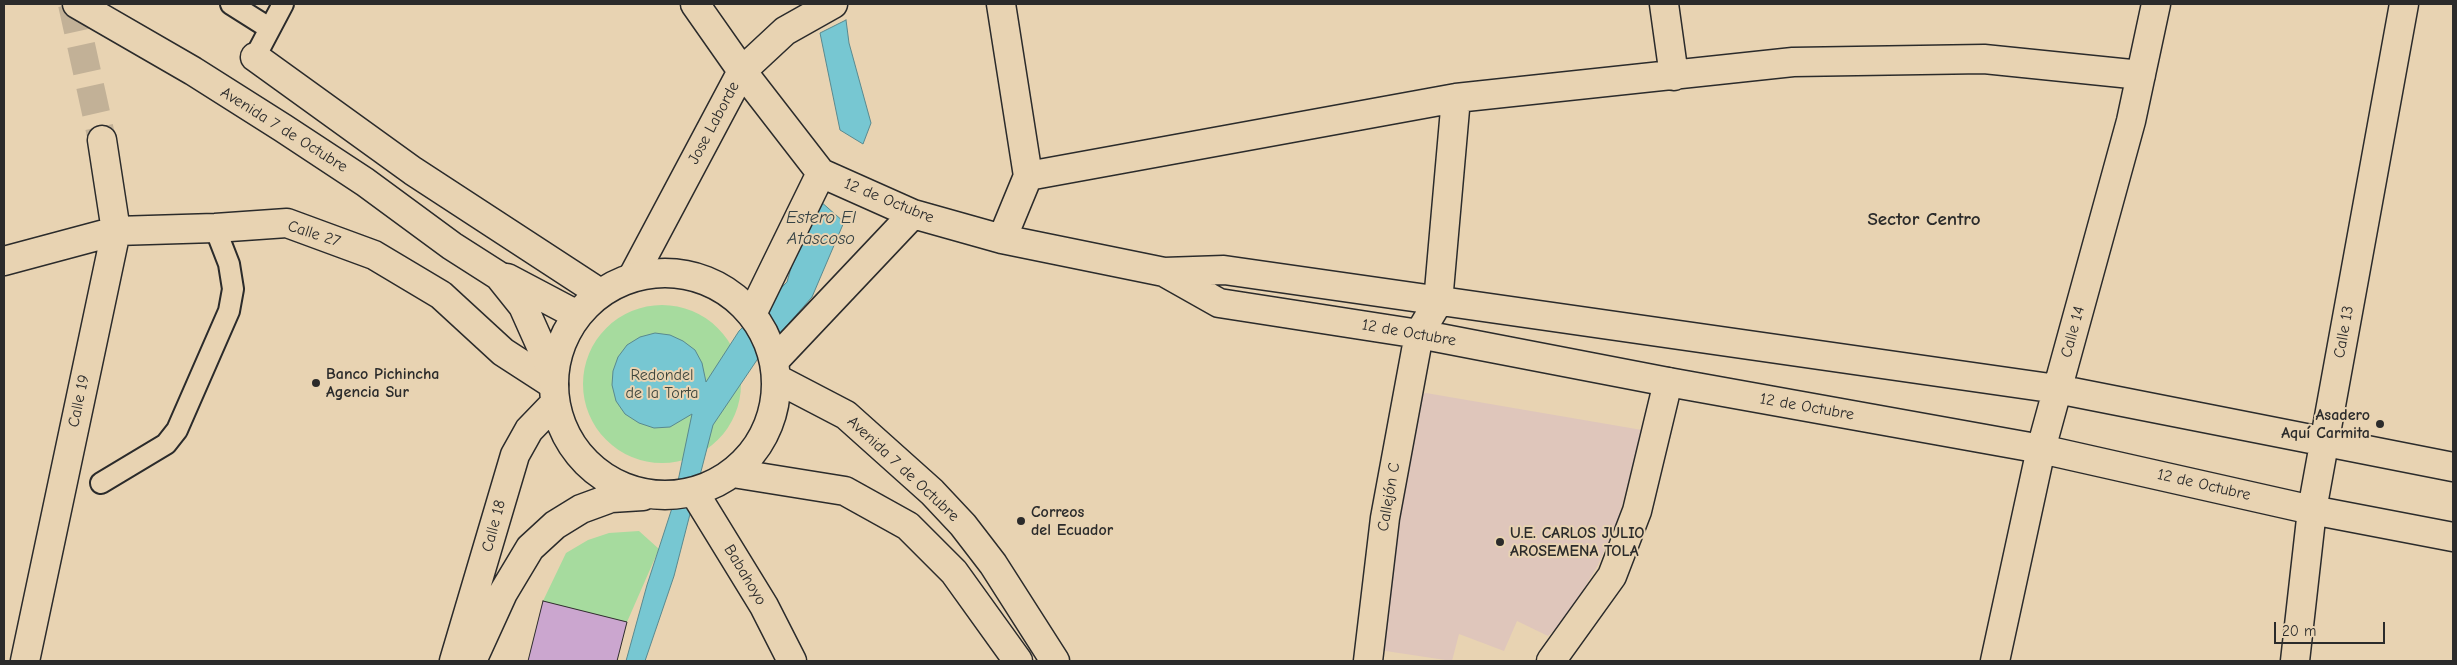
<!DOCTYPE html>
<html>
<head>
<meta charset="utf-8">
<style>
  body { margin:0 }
  #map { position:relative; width:2457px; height:665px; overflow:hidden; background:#e8d3b2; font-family:"Comic Neue",sans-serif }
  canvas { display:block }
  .frame { position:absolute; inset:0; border:5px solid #2b2b2b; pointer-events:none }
  .scale { position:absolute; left:2274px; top:622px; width:111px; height:22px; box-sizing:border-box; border:2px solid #2b2b2b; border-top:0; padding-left:6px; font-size:15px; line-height:18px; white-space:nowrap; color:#2b2b2b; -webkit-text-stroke:4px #e8d3b2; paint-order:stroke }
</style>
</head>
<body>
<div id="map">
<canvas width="2457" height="665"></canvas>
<div class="frame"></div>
<div class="scale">20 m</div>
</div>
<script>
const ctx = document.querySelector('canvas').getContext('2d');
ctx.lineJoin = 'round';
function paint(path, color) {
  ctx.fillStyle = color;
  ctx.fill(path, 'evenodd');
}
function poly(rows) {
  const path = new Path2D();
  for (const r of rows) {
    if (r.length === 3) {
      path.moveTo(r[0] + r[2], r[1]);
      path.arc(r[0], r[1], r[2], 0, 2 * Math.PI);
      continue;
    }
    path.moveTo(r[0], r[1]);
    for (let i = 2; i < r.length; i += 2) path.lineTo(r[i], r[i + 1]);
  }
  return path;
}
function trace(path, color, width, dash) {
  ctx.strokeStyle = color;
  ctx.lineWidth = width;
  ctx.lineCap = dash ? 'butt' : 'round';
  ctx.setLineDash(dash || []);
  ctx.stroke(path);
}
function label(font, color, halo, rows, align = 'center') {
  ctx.font = font + ' "Comic Neue",sans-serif';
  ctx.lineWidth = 4;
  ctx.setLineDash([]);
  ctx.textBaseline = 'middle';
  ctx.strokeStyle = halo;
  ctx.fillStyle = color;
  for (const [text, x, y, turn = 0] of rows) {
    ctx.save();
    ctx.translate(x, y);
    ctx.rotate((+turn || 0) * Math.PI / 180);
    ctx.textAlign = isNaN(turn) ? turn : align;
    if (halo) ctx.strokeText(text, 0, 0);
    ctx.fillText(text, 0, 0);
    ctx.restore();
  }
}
const built = poly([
  [1426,393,1642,430,1618,520,1598,565,1566,619,1548,636,1517,621,1504,651,1459,634,1452,661,1379,650,1397,503,1418,395]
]);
const green = poly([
  [662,384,79],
  [639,531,659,549,627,622,543,601,566,553,588,540,609,533]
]);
const water = poly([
  [846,20,849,43,871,123,863,144,840,130,820,33,846,20],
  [812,194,844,222,812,297,759,357,713,425,674,576,645,661,626,661,647,585,673,505,692,414,670,427,654,428,639,423,625,414,616,401,612,385,613,371,618,357,627,345,640,337,655,333,670,335,683,341,695,350,702,363,706,382,739,331,787,282,812,194]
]);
const building = poly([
  [543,601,627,622,617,661,528,661,543,601]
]);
const minorTunnel = poly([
  [72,4,102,140]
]);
const service = poly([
  [231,4,269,28],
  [255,57,283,4],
  [101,483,166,444,177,430,229,311,233,289,229,264,215,228]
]);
const pedestrian = poly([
  [1551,661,1612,576,1637,511,1668,382]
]);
const minor = poly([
  [695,4,742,71,821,173,913,214,1002,239,1164,272],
  [1001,4,1028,176,1002,239],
  [1664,4,1674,76],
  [255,57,413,171,600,293],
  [1028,176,1456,98,1793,62,1984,59,2141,75],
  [4,261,116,231,215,228,287,223,374,255,441,295,503,352,554,385],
  [633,276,742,71,785,31,833,4],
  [752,314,821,173],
  [775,360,913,214],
  [2453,467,2057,389,1224,270,1164,272,1219,303,1419,334,1668,382,2041,449,2312,510,2453,537],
  [25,661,116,231,102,140],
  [1368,661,1385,518,1419,334,1438,302,1456,98],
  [1995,661,2041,449,2131,121,2156,4],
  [2295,661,2312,510,2404,4]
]);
const secondary = poly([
  [77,4,193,71,283,128,365,182,452,246,499,276,523,306,552,371],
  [665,384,111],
  [507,278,577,315],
  [777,379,846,415,932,492,963,525,993,564,1055,661],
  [733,473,845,491,908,526,954,572,1018,661],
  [694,492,764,606,792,661],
  [454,661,515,455,529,430,555,403],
  [472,661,503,593,530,548,555,525,581,509,611,498,643,496]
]);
const markers = [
  [316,383,5,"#2b2b2b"],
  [2380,424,5,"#2b2b2b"],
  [1021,521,5,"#2b2b2b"],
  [1500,542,5,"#2b2b2b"]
];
const streetNames = [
  ["Jose Laborde",714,123,-62],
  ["Avenida 7 de Octubre",284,130,32],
  ["12 de Octubre",889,201,22],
  ["Calle 27",314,234,18],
  ["Calle 14",2073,332,-75],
  ["Calle 13",2344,332,-80],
  ["12 de Octubre",1409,333,10],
  ["Calle 19",79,401,-78],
  ["12 de Octubre",1807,407,10],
  ["Avenida 7 de Octubre",903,469,43],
  ["12 de Octubre",2204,485,13],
  ["Callejón C",1389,497,-80],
  ["Calle 18",494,526,-75],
  ["Babahoyo",745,575,59]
];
const poiNames = [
  ["Banco Pichincha",326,374],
  ["Agencia Sur",326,392],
  ["Asadero",2370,415,"right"],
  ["Aquí Carmita",2370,433,"right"],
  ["Correos",1031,512],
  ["del Ecuador",1031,530],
  ["U.E. CARLOS JULIO",1510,533],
  ["AROSEMENA TOLA",1510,551]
];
const parkNames = [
  ["Redondel",662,375],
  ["de la Torta",662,393]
];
const waterNames = [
  ["Estero El",821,218],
  ["Atascoso",821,239]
];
const quarterNames = [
  ["Sector Centro",1924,220]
];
paint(built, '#dfc6bb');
paint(green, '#a6db9e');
paint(water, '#77c7d2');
trace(water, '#59898f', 1);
paint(building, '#cba6cf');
trace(building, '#2b2b2b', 1);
trace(minorTunnel, '#c2b197', 28, [28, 14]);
trace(service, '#2b2b2b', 24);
trace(pedestrian, '#2b2b2b', 31);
trace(minor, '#2b2b2b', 31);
trace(secondary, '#2b2b2b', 31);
trace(service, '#e8d3b2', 20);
trace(pedestrian, '#e8d3b2', 28);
trace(minor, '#e8d3b2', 28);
trace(secondary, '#e8d3b2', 28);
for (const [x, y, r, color] of markers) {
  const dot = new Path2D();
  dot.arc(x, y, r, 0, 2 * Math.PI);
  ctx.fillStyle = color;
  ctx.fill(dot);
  trace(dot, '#e8d3b2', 2);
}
label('16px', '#2b2b2b', '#e8d3b2', streetNames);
label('bold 16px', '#2b2b2b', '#e8d3b2', poiNames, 'left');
label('16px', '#3d453c', '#e8d3b2', parkNames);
label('italic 18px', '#364244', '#e8d3b2', waterNames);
label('bold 19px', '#2b2b2b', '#e8d3b2', quarterNames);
</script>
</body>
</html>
